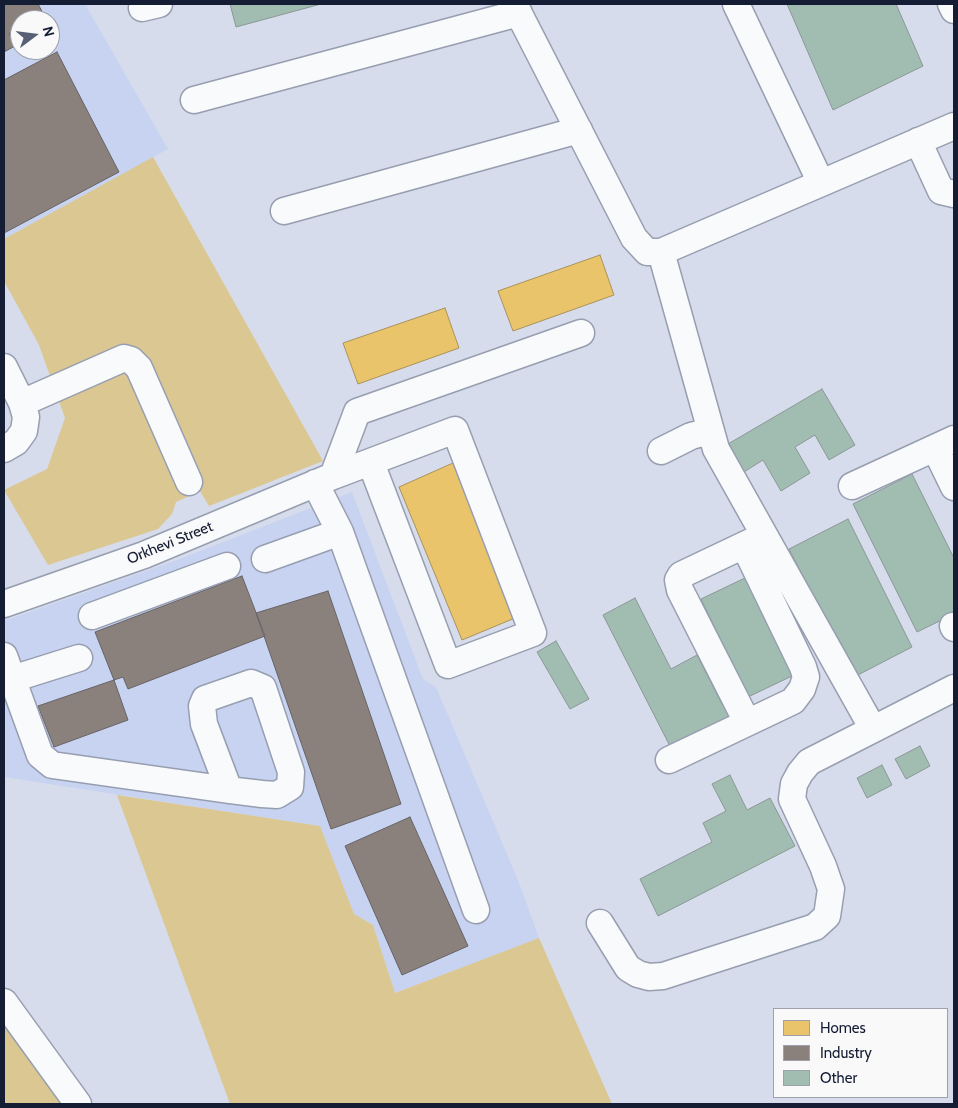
<!DOCTYPE html>
<html>
<head>
<meta charset="utf-8">
<style>
  body { margin:0 }
  #map { position:relative; width:958px; height:1108px; overflow:hidden; background:#d6dceb; font-family:Cabin,sans-serif }
  canvas { display:block }
  .frame { position:absolute; inset:0; border:5px solid #151d35; pointer-events:none }
  .legend { position:absolute; left:773px; top:1008px; width:175px; height:90px; box-sizing:border-box; background:#f9f9f9; border:1px solid #9ea1ab; margin:0; padding:6px 9px; list-style:none; font-size:15px; color:#151d35 }
  .legend li { display:flex; align-items:center; gap:10px; height:25px }
  .legend b { width:25px; border:1px solid #9ea1ab }
  .north { position:absolute; left:10px; top:10px; width:50px; height:50px; box-sizing:border-box; background:#f9f9f9; border:1px solid #9ea1ab; border-radius:50%; rotate:75deg; font-size:14px; font-weight:700; line-height:20px; text-align:center; color:#151d35 }
  .north::after { content:''; display:block; margin:auto; width:18px; height:22px; background:#596075; clip-path:polygon(50% 0,100% 100%,50% 72%,0 100%) }
</style>
</head>
<body>
<div id="map">
<canvas width="958" height="1108"></canvas>
<div class="frame"></div>
<ul class="legend">
<li><b style="height:14px;background:#e9c46a"></b>Homes</li>
<li><b style="height:14px;background:#8a817c"></b>Industry</li>
<li><b style="height:14px;background:#a1bcb0"></b>Other</li>
</ul>
<div class="north">N</div>
</div>
<script>
const ctx = document.querySelector('canvas').getContext('2d');
ctx.lineJoin = 'round';
function paint(path, color) {
  ctx.fillStyle = color;
  ctx.fill(path, 'evenodd');
}
function poly(rows) {
  const path = new Path2D();
  for (const r of rows) {
    path.moveTo(r[0], r[1]);
    for (let i = 2; i < r.length; i += 2) path.lineTo(r[i], r[i + 1]);
  }
  return path;
}
function trace(path, color, width, dash) {
  ctx.strokeStyle = color;
  ctx.lineWidth = width;
  ctx.lineCap = dash ? 'butt' : 'round';
  ctx.setLineDash(dash || []);
  ctx.stroke(path);
}
function label(font, color, halo, rows, align = 'center') {
  ctx.font = font + ' Cabin,sans-serif';
  ctx.lineWidth = 5;
  ctx.setLineDash([]);
  ctx.textBaseline = 'middle';
  ctx.strokeStyle = halo;
  ctx.fillStyle = color;
  for (const [text, x, y, turn = 0] of rows) {
    ctx.save();
    ctx.translate(x, y);
    ctx.rotate((+turn || 0) * Math.PI / 180);
    ctx.textAlign = isNaN(turn) ? turn : align;
    if (halo) ctx.strokeText(text, 0, 0);
    ctx.fillText(text, 0, 0);
    ctx.restore();
  }
}
const built = poly([
  [4,4,85,4,168,149,4,239],
  [20,20,50,20,50,50,20,50],
  [352,492,423,679,436,687,518,880,539,938,395,993,373,925,354,914,320,826,4,777,4,621,177,560]
]);
const green = poly([
  [153,157,323,461,209,506,200,491,176,502,172,514,158,529,48,565,4,490,47,469,65,418,39,345,4,281,4,239],
  [117,795,320,826,354,914,373,925,395,993,539,938,612,1104,230,1104],
  [4,1024,64,1104,4,1104]
]);
const homes = poly([
  [600,255,614,295,513,331,498,291,600,255],
  [445,308,459,348,358,384,343,343,445,308],
  [453,463,515,618,462,640,399,487,453,463]
]);
const industry = poly([
  [4,4,38,4,44,15,34,20,20,20,20,27,9,33,15,46,4,52,4,4],
  [57,52,119,172,4,233,4,80,57,52],
  [242,576,265,636,128,689,123,677,114,680,95,632,242,576],
  [328,591,401,804,331,829,256,613,328,591],
  [114,680,128,720,54,747,38,706,114,680],
  [410,817,468,946,402,975,345,846,410,817]
]);
const building = poly([
  [230,4,321,4,236,27,230,4],
  [787,4,896,4,923,66,833,110,787,4],
  [822,389,855,445,829,460,815,435,795,447,810,473,781,491,763,460,744,472,728,444,822,389],
  [912,474,954,558,954,614,917,632,853,504,912,474],
  [848,519,912,647,854,677,789,549,848,519],
  [747,577,794,675,748,697,701,599,747,577],
  [635,598,671,669,697,655,722,704,731,700,740,718,673,752,603,615,635,598],
  [556,641,589,699,570,709,537,652,556,641],
  [920,746,930,766,906,779,895,759,920,746],
  [882,765,892,785,867,798,857,778,882,765],
  [730,775,747,810,770,798,795,846,658,916,640,879,712,842,703,823,726,811,712,784,730,775]
]);
const minor = poly([
  [514,4,634,238,647,252,661,252,954,126],
  [736,4,821,183],
  [951,4,954,10],
  [142,8,159,4],
  [194,100,519,13],
  [918,141,941,191,954,194],
  [284,211,579,130],
  [661,252,716,449,873,729],
  [4,367,22,403,26,417,24,431,16,442,4,449],
  [22,403,124,358,131,360,139,368,189,482],
  [935,448,954,487],
  [661,451,691,436,710,431],
  [333,476,357,412,581,333],
  [315,483,340,532],
  [852,486,954,439],
  [265,559,340,532,476,910],
  [4,604,144,555,333,476,455,430,533,633,448,665,371,463],
  [92,616,227,566],
  [953,626,954,628],
  [4,656,40,755,52,765,229,790,262,794,277,795,290,787,291,772,263,688,251,683,205,699,202,706,204,724,229,790],
  [12,679,79,658],
  [747,722,680,590,678,580,681,575,759,538],
  [669,760,793,701,802,689,806,677,803,667,744,545],
  [600,923,628,968,638,974,649,977,663,976,815,927,827,916,831,889,823,866,792,799,794,784,800,773,809,762,954,688],
  [4,1002,78,1104]
]);
const streetNames = [
  ["Orkhevi Street",170,543,-22]
];
paint(built, '#c7d3f1');
paint(green, '#dac792');
paint(homes, '#e9c46a');
trace(homes, '#a9925a', 1);
paint(industry, '#8a817c');
trace(industry, '#676367', 1);
paint(building, '#a1bcb0');
trace(building, '#8a9896', 1);
trace(minor, '#979eb0', 29);
trace(minor, '#f9fafc', 26);
label('15px', '#151d35', '#f9f9f9', streetNames);
</script>
</body>
</html>
